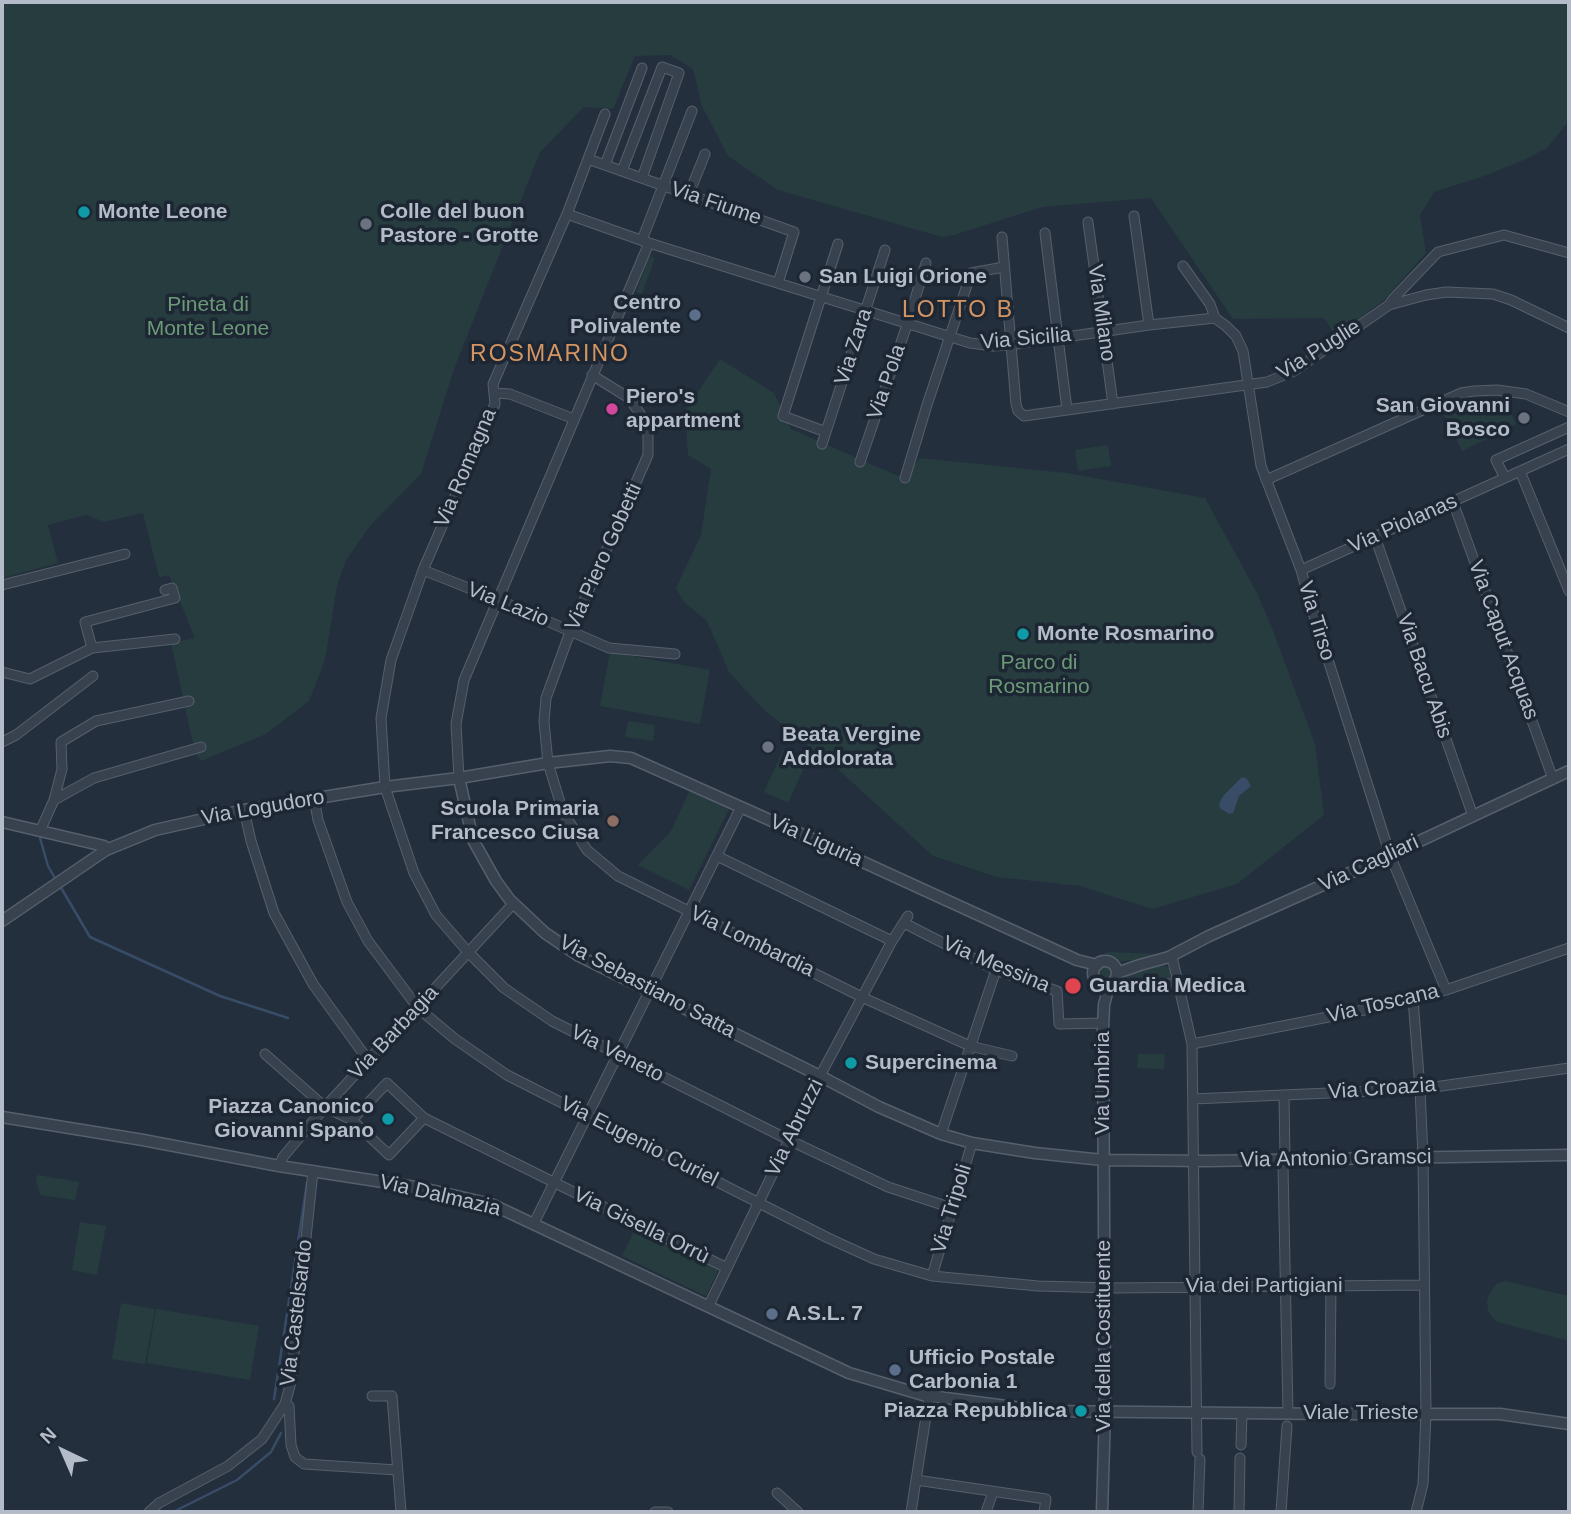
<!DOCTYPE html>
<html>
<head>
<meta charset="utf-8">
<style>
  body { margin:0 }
  #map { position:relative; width:1571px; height:1514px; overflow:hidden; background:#242f3e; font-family:Arial,sans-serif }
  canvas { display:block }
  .frame { position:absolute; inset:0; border:4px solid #b4bcc9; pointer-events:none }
  .north { position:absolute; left:28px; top:1416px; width:70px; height:70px; -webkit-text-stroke:5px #1d2633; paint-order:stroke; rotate:316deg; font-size:19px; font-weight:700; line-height:28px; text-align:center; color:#b4bcc9 }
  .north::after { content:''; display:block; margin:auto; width:24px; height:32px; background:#b4bcc9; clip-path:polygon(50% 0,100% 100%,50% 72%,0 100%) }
</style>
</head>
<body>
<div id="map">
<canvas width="1571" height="1514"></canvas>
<div class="frame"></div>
<div class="north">N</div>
</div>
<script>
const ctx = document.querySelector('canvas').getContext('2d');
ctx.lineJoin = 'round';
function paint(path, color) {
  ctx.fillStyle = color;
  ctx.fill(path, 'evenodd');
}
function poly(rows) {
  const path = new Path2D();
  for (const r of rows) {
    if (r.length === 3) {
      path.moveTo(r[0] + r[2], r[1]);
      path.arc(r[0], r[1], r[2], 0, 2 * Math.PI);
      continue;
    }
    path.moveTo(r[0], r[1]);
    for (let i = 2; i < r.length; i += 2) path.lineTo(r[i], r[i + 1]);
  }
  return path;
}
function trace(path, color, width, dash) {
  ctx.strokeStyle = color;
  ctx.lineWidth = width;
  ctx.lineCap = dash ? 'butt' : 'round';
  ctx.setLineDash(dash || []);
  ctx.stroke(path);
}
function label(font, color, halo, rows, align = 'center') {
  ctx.font = font + ' Arial,sans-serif';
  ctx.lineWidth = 7;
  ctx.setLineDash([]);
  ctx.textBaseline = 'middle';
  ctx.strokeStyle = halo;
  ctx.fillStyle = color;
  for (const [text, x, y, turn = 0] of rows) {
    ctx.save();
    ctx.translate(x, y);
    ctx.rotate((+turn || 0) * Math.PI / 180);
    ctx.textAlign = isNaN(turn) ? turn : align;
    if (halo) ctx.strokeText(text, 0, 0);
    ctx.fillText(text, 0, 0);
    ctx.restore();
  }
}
const green = poly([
  [2,2,1569,2,1569,121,1547,148,1524,160,1484,176,1434,192,1420,215,1426,253,1384,300,1336,336,1324,318,1233,319,1151,198,1042,207,954,235,942,237,778,190,728,156,702,106,693,69,670,55,635,56,613,109,584,107,540,152,454,369,421,474,370,526,346,560,337,586,325,660,309,701,266,734,201,761,195,753,171,643,195,638,169,575,159,577,143,513,104,522,86,515,48,525,58,563,2,578],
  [649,256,655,258,642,294,636,292],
  [720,359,774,393,791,429,891,473,904,478,920,458,1067,473,1205,498,1257,593,1272,628,1315,744,1324,815,1237,884,1152,909,1080,886,997,877,933,856,842,773,763,709,729,672,707,621,684,602,676,588,701,535,711,469,688,455,685,411],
  [1483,398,1504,398,1516,424,1462,451,1442,411,1469,400],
  [1108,445,1111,466,1078,471,1075,450],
  [610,652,710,670,700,724,600,706],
  [628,721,655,725,653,741,625,737],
  [783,750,807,761,788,803,764,792],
  [690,790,729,809,689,890,638,865,671,831],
  [1106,952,1159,954,1143,959,1116,962,1106,958],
  [1105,973,9],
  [1163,965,1169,968,1174,984,1120,981,1129,974],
  [1138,1054,1165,1054,1164,1069,1137,1068],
  [37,1175,79,1182,75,1200,41,1195,36,1183],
  [80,1222,106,1226,97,1275,72,1270],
  [636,1227,720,1267,706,1296,622,1256],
  [1505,1281,1569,1296,1569,1341,1498,1322,1492,1317,1488,1310,1487,1301,1489,1294,1496,1284],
  [121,1303,155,1309,145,1364,112,1359],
  [156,1309,259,1326,250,1380,147,1363]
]);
const water = poly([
  [1242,777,1247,779,1251,786,1239,796,1233,813,1229,814,1220,808,1219,804,1223,796]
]);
const stream = poly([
  [40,838,48,866,56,880],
  [60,886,90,937,220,996,288,1018],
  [274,1399,307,1183],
  [173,1512,237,1480,271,1452,281,1433]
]);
const minor = poly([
  [605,114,567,214,493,384,495,404,423,570,391,660,381,718,385,787,414,873,436,915,468,952,504,988,552,1021,789,1140,888,1187,952,1208],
  [588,159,794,232,778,283],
  [605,165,642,68],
  [622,171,662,67,679,73,642,178],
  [689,194,705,154],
  [567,214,649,243,970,343,993,346,1010,345,1149,325,1215,318,1226,326,1236,336,1243,351,1261,466,1301,570,1311,606,1390,855,1446,990],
  [1134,216,1149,325],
  [1088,222,1113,404],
  [1045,233,1067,410],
  [1002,237,1016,404,1018,411,1024,416,1267,382,1294,371,1389,305,1426,295,1446,292,1493,294,1511,300,1569,328],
  [642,240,692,111],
  [1183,266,1210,304,1215,318],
  [1389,305,1393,299,1438,252,1504,235,1569,253],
  [592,375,629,398,648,425,648,455,569,635,546,698,544,722,548,763,563,812,587,850,618,876,866,999,970,1046,1012,1056],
  [494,393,510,394,574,419],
  [826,432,783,416,838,244],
  [822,444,885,250],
  [860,462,908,322,926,263],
  [1520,471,1569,591],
  [905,478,927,405,971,273,1004,267],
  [1505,478,1496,460,1569,427],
  [1266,480,1461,393,1474,391,1497,390,1526,394,1569,412],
  [1453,502,1553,779],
  [1375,537,1473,816],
  [423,570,501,601,609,648,675,654],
  [1301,570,1569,449],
  [2,585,125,554],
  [92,648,85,622,175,598,172,588,165,590],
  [2,672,30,679,92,648,175,639],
  [2,742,16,735,93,676],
  [459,778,456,724,464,680,649,243],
  [314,798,318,820,347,902,368,941,418,1008,455,1039,507,1075,828,1238,874,1259,932,1276,1038,1286,1114,1288,1424,1285],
  [54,800,94,778,201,747],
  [244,810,251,841,274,913,313,984,368,1060],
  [40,831,54,800,62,769,61,742,96,721,189,701],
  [717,856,892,941],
  [904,923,996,970,1057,991,1059,1024,1103,1023],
  [1169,957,1173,961,1192,1044,1197,1452],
  [1111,984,1177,984],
  [1413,999,1420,1089,1423,1157,1426,1413,1423,1484,1416,1512],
  [1192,1044,1399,1003,1446,990,1569,948],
  [265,1054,325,1107,352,1120],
  [1284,1095,1285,1159,1283,1166,1288,1413],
  [1193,1099,1420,1089,1569,1068],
  [424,1118,389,1155,352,1120,387,1083,424,1118,727,1268],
  [941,1134,996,970],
  [279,1166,283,1157,325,1107,513,904],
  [534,1223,741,807],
  [932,1276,972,1143],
  [709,1305,820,1076,892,941,908,916],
  [1330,1384,1331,1286],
  [372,1396,392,1396,401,1512],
  [285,1404,289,1406,291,1445,295,1457,304,1464,397,1470],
  [1241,1445,1242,1413],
  [916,1480,1046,1499,1044,1512],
  [777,1493,798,1512],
  [149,1512,159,1503,228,1466,262,1439,285,1404,291,1382,313,1171],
  [655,1512,668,1512],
  [911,1512,929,1397],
  [986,1512,993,1492],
  [1198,1512,1200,1459],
  [1239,1512,1240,1458],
  [1281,1512,1287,1426]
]);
const tertiary = poly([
  [459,778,473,840,496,881,510,900,545,933,579,956,820,1076,879,1107,941,1134,972,1143,1035,1153,1103,1160,1207,1161,1569,1155],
  [2,822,104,846,106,850],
  [2,921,106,850,155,830,244,810,385,787,459,778,548,763,610,756,631,758,828,846,1077,960,1097,965],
  [1105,973,12],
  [1117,973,1140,965,1169,957,1209,936,1390,855,1569,771],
  [2,1117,143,1140,279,1166,422,1188,491,1204,849,1373,923,1395,1044,1411,1332,1414,1500,1414,1569,1424],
  [1102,1512,1105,1412,1103,1028,1104,1005,1109,985]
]);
const markers = [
  [84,212,7,"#0f9aa8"],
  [366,224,7,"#6b7280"],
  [805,277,7,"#6b7280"],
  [695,315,7,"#5c6f8a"],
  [612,409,7,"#d1479c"],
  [1524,418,7,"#6b7280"],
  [1023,634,7,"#0f9aa8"],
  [768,747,7,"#6b7280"],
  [613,821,7,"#8d6e63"],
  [1073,986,9,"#e0444e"],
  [851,1063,7,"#0f9aa8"],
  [388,1119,7,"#0f9aa8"],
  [772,1314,7,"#5c6f8a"],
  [895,1370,7,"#5c6f8a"],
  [1081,1411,7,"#0f9aa8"]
];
const streetNames = [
  ["Via Fiume",716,204,19],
  ["Via Milano",1101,313,82],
  ["Via Sicilia",1026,339,-5],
  ["Via Zara",854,347,-72],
  ["Via Puglie",1319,350,-32],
  ["Via Pola",887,382,-71],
  ["Via Romagna",466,468,-67],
  ["Via Piolanas",1403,524,-24],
  ["Via Piero Gobetti",604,557,-66],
  ["Via Lazio",508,605,22],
  ["Via Tirso",1316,621,73],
  ["Via Caput Acquas",1503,640,70],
  ["Via Bacu Abis",1424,676,71],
  ["Via Logudoro",263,808,-10],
  ["Via Liguria",816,841,24],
  ["Via Cagliari",1369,864,-25],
  ["Via Lombardia",752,942,26],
  ["Via Messina",996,965,23],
  ["Via Sebastiano Satta",647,987,28],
  ["Via Toscana",1383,1004,-13],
  ["Via Barbagia",394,1033,-47],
  ["Via Veneto",617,1054,27],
  ["Via Umbria",1103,1083,-90],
  ["Via Croazia",1382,1089,-4],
  ["Via Abruzzi",795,1128,-64],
  ["Via Eugenio Curiel",639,1142,27],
  ["Via Antonio Gramsci",1336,1159,-1],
  ["Via Dalmazia",440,1196,13],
  ["Via Tripoli",952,1209,-73],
  ["Via Gisella Orrù",641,1226,26],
  ["Via dei Partigiani",1264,1286],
  ["Via Castelsardo",297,1313,-83],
  ["Via della Costituente",1104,1336,-90],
  ["Viale Trieste",1361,1413]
];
const poiNames = [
  ["Monte Leone",98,212],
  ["Colle del buon",380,212],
  ["Pastore - Grotte",380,236],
  ["San Luigi Orione",819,277],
  ["Centro",681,303,"right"],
  ["Polivalente",681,327,"right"],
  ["Piero's",626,397],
  ["appartment",626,421],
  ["San Giovanni",1510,406,"right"],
  ["Bosco",1510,430,"right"],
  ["Monte Rosmarino",1037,634],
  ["Beata Vergine",782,735],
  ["Addolorata",782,759],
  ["Scuola Primaria",599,809,"right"],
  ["Francesco Ciusa",599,833,"right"],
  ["Guardia Medica",1089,986],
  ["Supercinema",865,1063],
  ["Piazza Canonico",374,1107,"right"],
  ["Giovanni Spano",374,1131,"right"],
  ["A.S.L. 7",786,1314],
  ["Ufficio Postale",909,1358],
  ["Carbonia 1",909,1382],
  ["Piazza Repubblica",1067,1411,"right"]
];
const parkNames = [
  ["Pineta di",208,305],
  ["Monte Leone",208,329],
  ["Parco di",1039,663],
  ["Rosmarino",1039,687]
];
const neighbourhoodNames = [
  ["LOTTO B",958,311],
  ["ROSMARINO",550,355]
];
paint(green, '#263c3f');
paint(water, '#394c67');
trace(stream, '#394c67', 2.5);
trace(minor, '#565f6c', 11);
trace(tertiary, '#565f6c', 13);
trace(minor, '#38414e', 9);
trace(tertiary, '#38414e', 10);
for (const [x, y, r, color] of markers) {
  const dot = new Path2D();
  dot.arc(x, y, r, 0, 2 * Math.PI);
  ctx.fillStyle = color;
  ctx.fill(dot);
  trace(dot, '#1d2633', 2.5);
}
label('21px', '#b4bcc9', '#1d2633', streetNames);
label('bold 21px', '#b4bcc9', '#1d2633', poiNames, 'left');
label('21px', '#6b9a76', '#1d2633', parkNames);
ctx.letterSpacing = '2px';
label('23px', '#d59563', '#1d2633', neighbourhoodNames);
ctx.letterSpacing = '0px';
</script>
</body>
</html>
